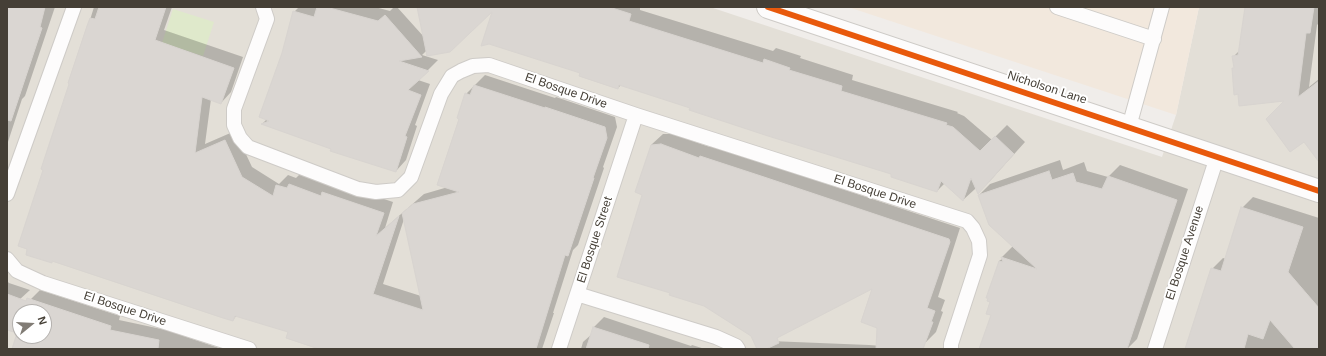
<!DOCTYPE html>
<html>
<head>
<meta charset="utf-8">
<style>
  body { margin:0 }
  #map { position:relative; width:1326px; height:356px; overflow:hidden; background:#f0edea; font-family:Helvetica,sans-serif }
  canvas { display:block }
  .frame { position:absolute; inset:0; border:8px solid #453f36; pointer-events:none }
  .north { position:absolute; left:12px; top:304px; width:40px; height:40px; box-sizing:border-box; background:#fff; border:1px solid #b5b2af; border-radius:50%; rotate:72deg; font-size:11px; font-weight:700; line-height:16px; text-align:center; color:#453f36 }
  .north::after { content:''; display:block; margin:auto; width:14px; height:18px; background:#817c75; clip-path:polygon(50% 0,100% 100%,50% 72%,0 100%) }
</style>
</head>
<body>
<div id="map">
<canvas width="1326" height="356"></canvas>
<div class="frame"></div>
<div class="north">N</div>
</div>
<script>
const ctx = document.querySelector('canvas').getContext('2d');
ctx.lineJoin = 'round';
function paint(path, color) {
  ctx.fillStyle = color;
  ctx.fill(path, 'evenodd');
}
function poly(rows) {
  const path = new Path2D();
  for (const r of rows) {
    path.moveTo(r[0], r[1]);
    for (let i = 2; i < r.length; i += 2) path.lineTo(r[i], r[i + 1]);
  }
  return path;
}
function trace(path, color, width, dash) {
  ctx.strokeStyle = color;
  ctx.lineWidth = width;
  ctx.lineCap = dash ? 'butt' : 'round';
  ctx.setLineDash(dash || []);
  ctx.stroke(path);
}
function label(font, color, halo, rows, align = 'center') {
  ctx.font = font + ' Helvetica,sans-serif';
  ctx.lineWidth = 4;
  ctx.setLineDash([]);
  ctx.textBaseline = 'middle';
  ctx.strokeStyle = halo;
  ctx.fillStyle = color;
  for (const [text, x, y, turn = 0] of rows) {
    ctx.save();
    ctx.translate(x, y);
    ctx.rotate((+turn || 0) * Math.PI / 180);
    ctx.textAlign = isNaN(turn) ? turn : align;
    if (halo) ctx.strokeText(text, 0, 0);
    ctx.fillText(text, 0, 0);
    ctx.restore();
  }
}
const residential = poly([
  [7,7,710,7,1162,157,1176,115,1199,7,1319,7,1319,349,7,349],
  [20,312,44,312,44,336,20,336]
]);
const commercial = poly([
  [848,7,1199,7,1176,115]
]);
const green = poly([
  [173,9,214,22,203,56,162,43]
]);
const shadow = poly([
  [7,7,55,7,25,96,22,99,7,145],
  [94,7,172,7,164,30,243,57,231,92,221,103,211,99,205,144,235,131,252,167,279,184,288,175,296,178,300,174,330,185,333,182,393,202,385,228,424,194,448,187,460,118,466,94,485,75,555,98,556,97,615,117,617,127,603,167,604,168,578,245,573,250,553,313,554,313,542,349,320,349,289,331,237,315,233,320,116,282,53,260,51,262,44,169],
  [404,219,421,296,383,284],
  [299,7,375,7,390,11,394,7,397,7,424,37,418,7,640,7,640,10,773,51,776,48,801,56,800,58,853,75,852,80,958,112,957,113,964,116,992,140,1007,125,1025,142,989,182,976,186,975,189,963,200,945,183,937,191,893,174,691,107,621,85,618,88,582,72,494,9,427,50,422,55,438,60,418,80,430,84,415,125,417,126,406,160,396,171,262,124,267,119,294,12],
  [1246,7,1319,7,1319,23,1317,25,1309,87,1319,79,1319,140,1286,100,1239,93,1233,69,1235,67,1234,56,1240,50],
  [663,134,672,134,710,147,712,146,960,228,938,297,945,300,941,311,943,312,936,332,925,343,874,287,744,319,671,292,643,194,651,145],
  [1060,160,1063,170,1084,162,1087,171,1108,177,1120,165,1188,189,1137,339,1127,349,980,349,992,315,991,302,999,261,1002,259,1002,257,1013,246,979,195,990,184],
  [1253,197,1319,218,1319,349,1186,349,1212,269,1223,258,1226,259,1242,208],
  [7,281,9,283,30,290,7,311],
  [40,290,120,316,119,320,166,330,222,349,13,349,20,328,20,336,44,336,44,312,25,312,30,300],
  [604,317,691,346,692,345,705,349,581,349,583,342,592,334,594,327],
  [770,341,869,345,923,349,763,349]
]);
const building = poly([
  [7,7,45,7,40,27,42,28,11,121,7,120,7,7],
  [99,7,166,7,155,40,234,68,221,104,202,97,195,153,225,140,242,177,273,196,276,185,287,188,289,184,321,196,322,192,384,213,376,236,399,216,373,294,423,310,402,213,413,204,459,192,437,185,459,119,457,118,465,93,470,95,474,85,545,108,545,107,605,127,607,138,593,178,594,178,568,256,565,255,536,349,319,349,286,338,288,332,235,316,233,321,223,318,52,261,52,263,26,255,27,249,18,246,43,170,41,169,69,84,68,83,87,26,90,18,95,19,99,7],
  [317,7,326,7,378,21,385,15,422,57,399,61,429,71,408,90,421,95,405,136,407,137,396,172,330,151,331,149,261,124,269,121,259,117,282,53,293,11,314,17,317,7],
  [417,7,609,7,631,14,629,21,763,63,764,59,790,68,789,70,842,86,841,91,947,123,946,125,953,127,980,151,995,136,1014,154,978,194,971,178,963,201,941,181,937,192,891,177,891,174,768,136,689,110,690,108,619,85,618,89,579,76,580,73,489,44,481,46,492,12,450,52,427,56,417,7],
  [1245,7,1314,7,1310,33,1306,33,1298,97,1319,81,1319,162,1304,142,1290,152,1266,119,1284,101,1239,106,1238,94,1234,95,1232,68,1234,68,1232,56,1238,55,1245,7],
  [661,144,699,158,700,156,764,177,949,239,950,242,927,308,935,311,931,322,933,322,923,349,876,349,877,328,861,322,872,289,777,338,779,343,766,349,757,349,751,336,704,306,669,295,670,293,617,277,642,195,635,192,651,145,661,144],
  [1049,171,1052,180,1073,173,1076,182,1102,189,1108,176,1177,200,1127,349,979,349,991,315,986,314,990,302,987,301,988,298,986,298,999,261,1003,262,1001,257,1037,269,989,225,978,195,1049,171],
  [1241,207,1303,227,1288,272,1319,308,1319,349,1295,349,1270,320,1263,339,1248,334,1244,349,1185,349,1211,268,1221,271,1241,207],
  [7,294,26,301,27,298,111,326,110,330,159,340,158,349,12,349,17,333,7,330,7,294],
  [20,312,44,312,44,336,20,336,20,312],
  [593,327,649,345,648,349,586,349,593,327]
]);
const lane = poly([
  [263,7,267,19,234,109,234,125,240,138,248,147,358,189,376,192,398,190,411,177,441,94,452,76,461,71,473,66,489,65,636,115,967,221,973,228,979,241,980,255,951,344,951,349],
  [1057,7,1154,39],
  [1129,127,1162,7],
  [7,194,74,7],
  [7,259,17,271,43,283,249,349],
  [577,294,716,337,736,346,738,349],
  [559,349,636,115],
  [1155,349,1217,157]
]);
const street = poly([
  [768,7,1319,191]
]);
const cycleway = poly([
  [768,7,1319,191]
]);
const streetNames = [
  ["Nicholson Lane",1047,88,18],
  ["El Bosque Drive",566,91,19],
  ["El Bosque Drive",875,192,18],
  ["El Bosque Street",595,240,-72],
  ["El Bosque Avenue",1185,253,-72],
  ["El Bosque Drive",125,309,18]
];
paint(residential, '#e3dfd7');
paint(commercial, '#f2e8dd');
paint(green, '#dfe9cb');
paint(shadow, '#0003');
paint(building, '#dad6d2');
trace(building, '#d8d4d0', 1);
trace(lane, '#cecbc7', 16);
trace(street, '#cecbc7', 24);
trace(lane, '#fdfcfc', 14);
trace(street, '#fdfcfc', 22);
trace(cycleway, '#e8590c', 6);
label('12px', '#453f36', '#fff', streetNames);
</script>
</body>
</html>
